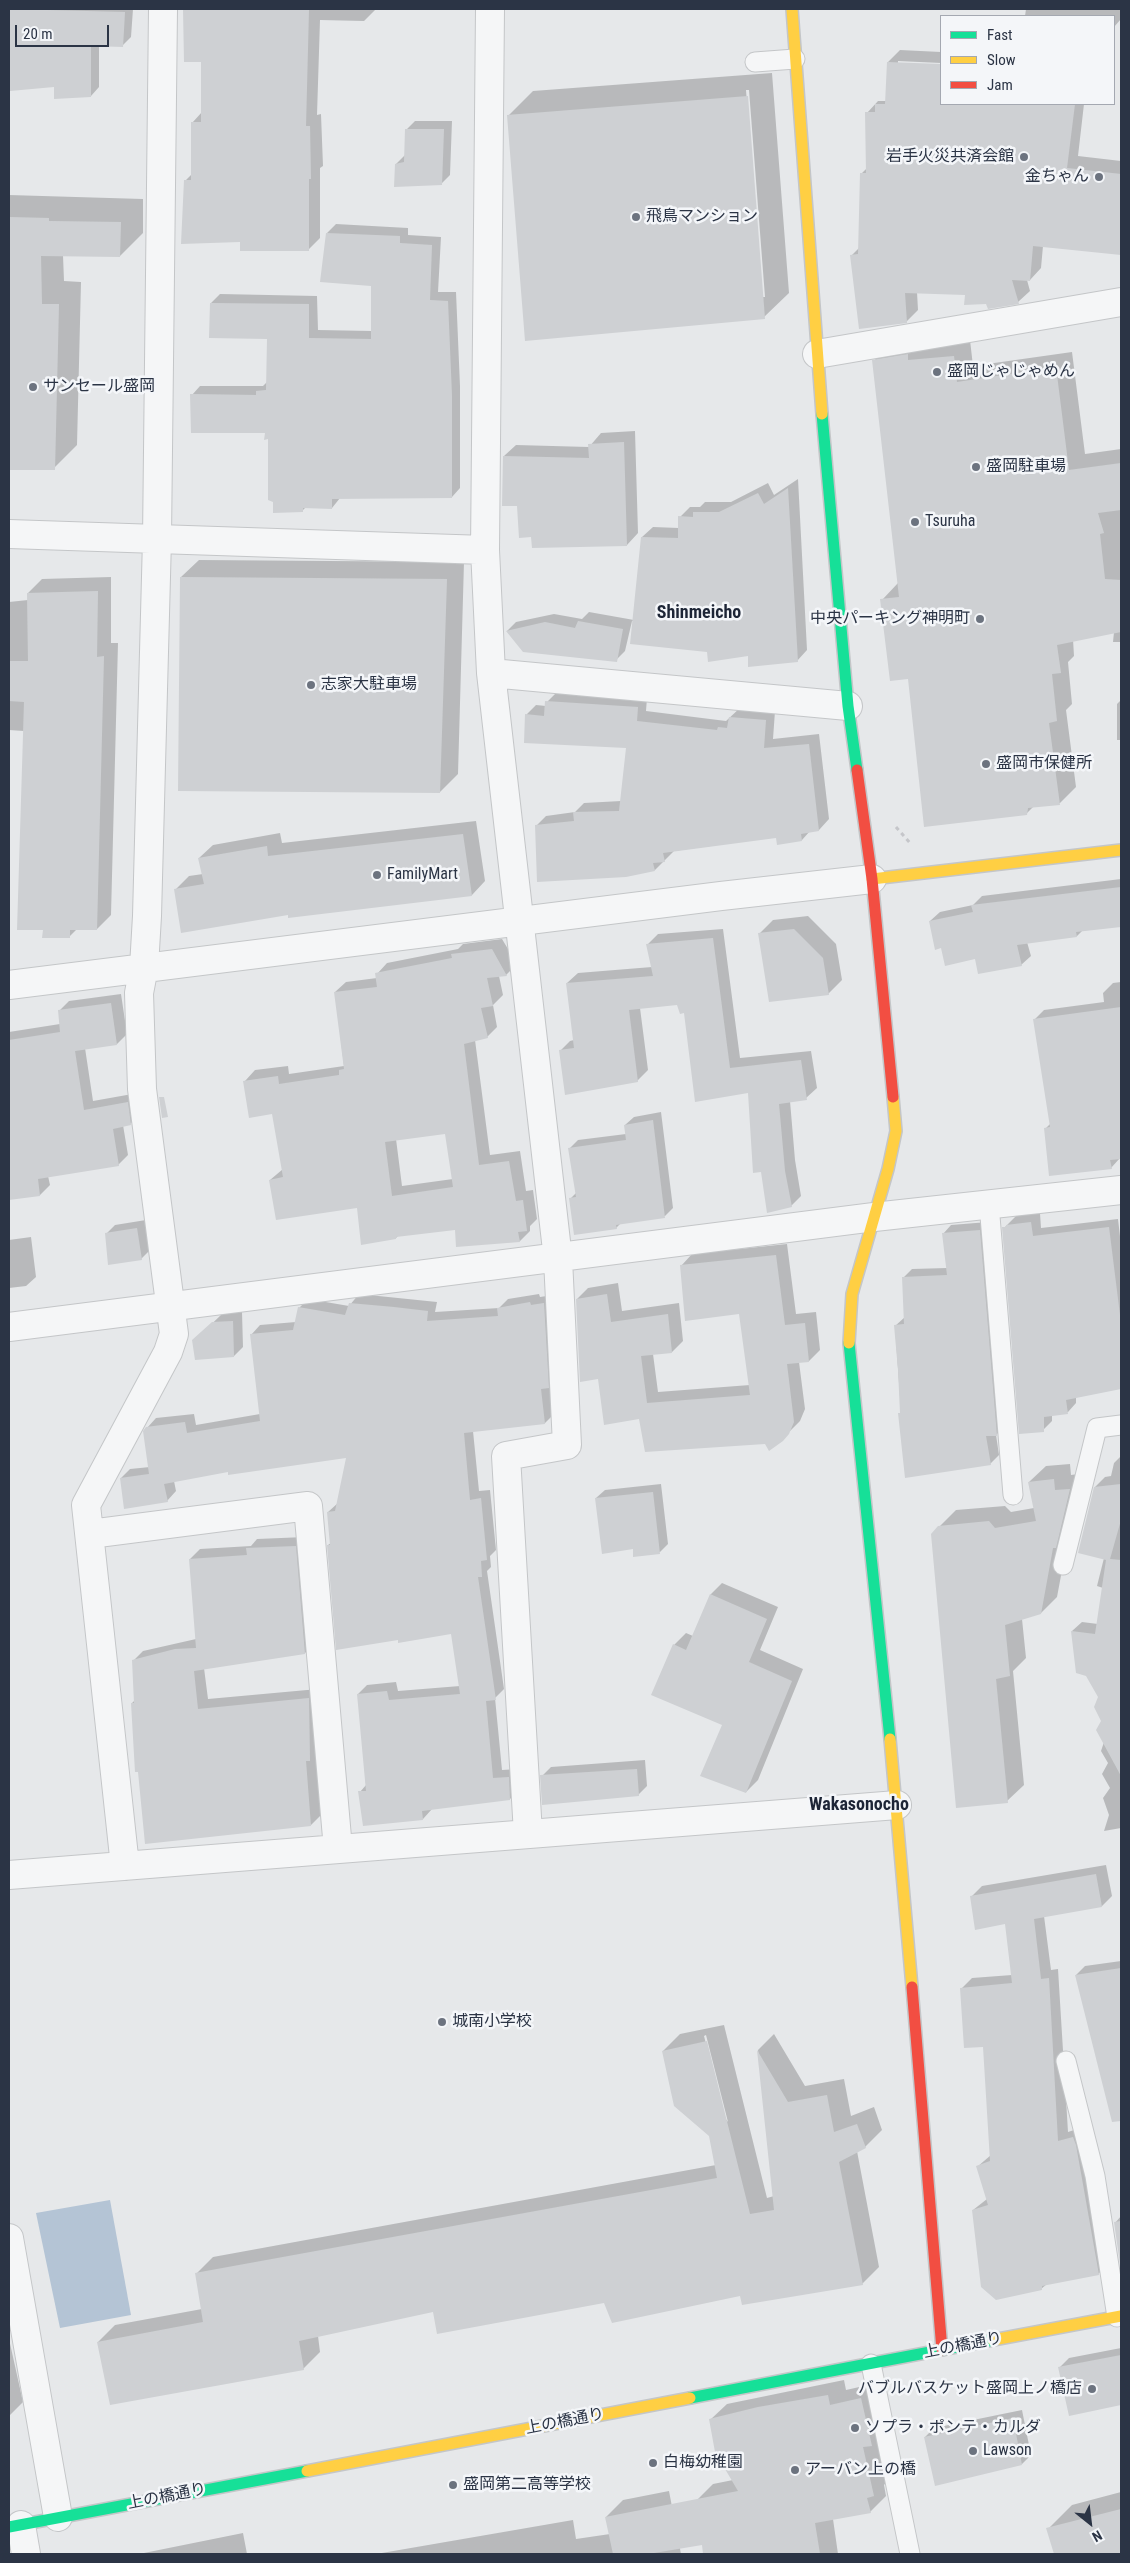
<!DOCTYPE html>
<html>
<head>
<meta charset="utf-8">
<style>
  body { margin:0 }
  #map { position:relative; width:1130px; height:2563px; overflow:hidden; background:#e6e8ea; font-family:"Roboto Condensed",sans-serif }
  canvas { display:block }
  .frame { position:absolute; inset:0; border:10px solid #2b3445; pointer-events:none }
  .legend { position:absolute; left:940px; top:15px; width:175px; height:90px; box-sizing:border-box; background:#f4f6f9; border:1px solid #a4a8b1; margin:0; padding:6px 9px; list-style:none; font-size:15px; color:#2b3445 }
  .legend li { display:flex; align-items:center; gap:10px; height:25px }
  .legend b { width:25px; border:1px solid #a4a8b1 }
  .north { position:absolute; left:1065px; top:2498px; width:50px; height:50px; -webkit-text-stroke:4px #f4f6f9; paint-order:stroke; rotate:151deg; font-size:14px; font-weight:700; line-height:20px; text-align:center; color:#2b3445 }
  .north::after { content:''; display:block; margin:auto; width:18px; height:22px; background:#2b3445; clip-path:polygon(50% 0,100% 100%,50% 72%,0 100%) }
  .scale { position:absolute; left:15px; top:25px; width:94px; height:22px; box-sizing:border-box; border:2px solid #2b3445; border-top:0; padding-left:6px; font-size:15px; line-height:18px; white-space:nowrap; color:#2b3445; -webkit-text-stroke:4px #f4f6f9; paint-order:stroke }
</style>
</head>
<body>
<div id="map">
<canvas width="1130" height="2563"></canvas>
<div class="frame"></div>
<ul class="legend">
<li><b style="height:6px;background:#16e098"></b>Fast</li>
<li><b style="height:6px;background:#ffcf43"></b>Slow</li>
<li><b style="height:6px;background:#f24e42"></b>Jam</li>
</ul>
<div class="north">N</div>
<div class="scale">20 m</div>
</div>
<script>
const ctx = document.querySelector('canvas').getContext('2d');
ctx.lineJoin = 'round';
function paint(path, color) {
  ctx.fillStyle = color;
  ctx.fill(path, 'evenodd');
}
function poly(rows) {
  const path = new Path2D();
  for (const r of rows) {
    path.moveTo(r[0], r[1]);
    for (let i = 2; i < r.length; i += 2) path.lineTo(r[i], r[i + 1]);
  }
  return path;
}
function trace(path, color, width, dash) {
  ctx.strokeStyle = color;
  ctx.lineWidth = width;
  ctx.lineCap = dash ? 'butt' : 'round';
  ctx.setLineDash(dash || []);
  ctx.stroke(path);
}
function label(font, color, halo, rows, align = 'center') {
  ctx.font = font + ' "Roboto Condensed","Noto Sans JP",sans-serif';
  ctx.lineWidth = 5;
  ctx.setLineDash([]);
  ctx.textBaseline = 'middle';
  ctx.strokeStyle = halo;
  ctx.fillStyle = color;
  for (const [text, x, y, turn = 0] of rows) {
    ctx.save();
    ctx.translate(x, y);
    ctx.rotate((+turn || 0) * Math.PI / 180);
    ctx.textAlign = isNaN(turn) ? turn : align;
    if (halo) ctx.strokeText(text, 0, 0);
    ctx.fillText(text, 0, 0);
    ctx.restore();
  }
}
const water = poly([
  [110,2200,131,2315,60,2328,36,2213]
]);
const shadow = poly([
  [9,9,133,9,131,37,123,45,99,45,99,87,91,96,55,86,11,90],
  [185,9,376,9,364,21,320,20,317,115,321,114,323,166,320,168,320,238,308,250,241,241,185,181,193,173,192,123,202,112,202,61,185,61],
  [1026,9,1121,9,1121,19,1114,27,1114,16,1025,16],
  [900,50,941,52,941,63,898,61,898,63,941,65,941,104,1084,104,1078,156,1121,161,1121,254,1043,246,1041,268,1030,280,1027,280,1030,291,1018,302,987,303,966,294,917,292,918,310,906,322,851,256,859,248,861,174,868,167,867,113,878,101,887,101,888,62],
  [772,73,789,293,764,317,508,116,533,91],
  [746,90,749,90,765,297,762,297],
  [415,121,452,121,450,175,441,184,396,164,405,155,406,130],
  [9,195,143,199,143,233,120,256,63,255,64,281,81,282,77,445,54,468,9,469],
  [336,224,408,228,408,235,441,237,438,292,456,292,460,386,460,488,452,497,340,498,332,508,306,507,303,510,266,431,192,395,200,386,263,386,267,382,269,337,211,303,220,294,317,296,318,330,372,331,372,285,327,233],
  [970,340,973,366,1072,352,1085,454,1121,449,1121,642,1113,642,1114,632,1073,639,1074,656,1068,662,1072,704,1066,710,1076,787,1060,803,1034,806,1027,813,910,678,882,600,898,583,874,361,890,344],
  [635,431,638,533,627,545,532,536,518,505,504,456,516,445,589,447,601,433],
  [798,479,807,650,797,661,708,651,632,621,625,651,616,660,507,631,516,622,554,614,582,619,589,612,634,620,642,537,653,527,679,528,680,517,690,507,700,507,705,502,731,502,768,483,774,495],
  [199,560,464,562,458,774,440,792,181,577],
  [111,577,111,643,118,643,111,915,97,929,77,929,69,937,44,929,24,731,9,730,9,602,28,600,28,593,42,579],
  [557,692,647,698,646,711,726,721,741,707,775,711,773,739,819,734,829,819,819,830,810,831,802,840,776,837,674,851,655,870,536,826,546,816,575,812,584,803,621,801,628,747,526,715,536,705,546,706,547,702],
  [1121,700,1121,740,1117,740,1117,704],
  [476,821,485,881,472,895,289,914,175,890,189,876,203,874,199,858,213,845,280,833,282,843],
  [1121,879,1121,926,1083,930,1077,936,1027,942,1031,956,1021,965,976,958,942,947,930,921,940,912,973,905,982,896],
  [808,916,836,944,842,980,828,994,759,934,773,920],
  [723,929,740,1058,811,1051,817,1088,806,1098,790,1101,795,1160,801,1196,791,1206,749,1092,696,1100,685,1012,678,1004,640,1008,648,1070,637,1081,560,1051,570,1041,574,1040,567,983,578,973,652,967,648,944,658,934],
  [502,939,517,964,506,975,499,976,503,995,493,1005,497,1027,487,1037,475,1040,490,1155,520,1151,526,1191,533,1190,537,1219,530,1226,530,1231,520,1241,456,1228,398,1236,396,1238,358,1206,270,1180,283,1169,273,1113,245,1081,255,1070,288,1066,289,1074,344,1066,335,992,346,982,377,978,377,974,387,963,458,949,463,944],
  [446,1133,453,1179,402,1186,396,1139],
  [1121,982,1121,1126,1116,1126,1120,1158,1111,1168,1046,1128,1051,1123,1034,1020,1044,1010,1104,1002,1103,993,1113,983],
  [121,994,127,1034,117,1044,85,1048,93,1101,138,1093,140,1114,130,1124,123,1125,128,1155,118,1165,48,1176,50,1185,40,1195,9,1199,9,1032,60,1024,59,1011,69,1001],
  [661,1112,673,1208,665,1216,621,1223,616,1228,570,1199,576,1193,570,1148,578,1140,626,1134,625,1125,634,1117],
  [1040,1213,1041,1228,1118,1219,1121,1245,1121,1398,1120,1388,1076,1397,1076,1403,1068,1412,1052,1414,1052,1421,1043,1430,1004,1228,1016,1216],
  [146,1220,150,1250,141,1259,106,1234,115,1225],
  [988,1222,1005,1426,996,1435,999,1455,990,1464,899,1414,901,1412,895,1326,905,1317,903,1278,912,1269,947,1268,943,1234,951,1225],
  [31,1237,36,1277,26,1286,9,1288,9,1240],
  [787,1244,796,1314,816,1312,820,1350,809,1361,799,1362,805,1409,800,1421,788,1433,765,1443,640,1418,599,1378,577,1299,588,1288,618,1283,622,1311,679,1303,683,1341,672,1352,653,1354,658,1392,750,1385,740,1312,681,1266,692,1254],
  [359,1294,437,1302,435,1312,499,1308,508,1299,539,1294,540,1297,553,1295,554,1414,545,1423,473,1431,479,1491,490,1490,496,1550,490,1556,491,1567,487,1571,504,1689,495,1698,502,1770,518,1769,519,1790,510,1799,432,1809,423,1819,360,1792,366,1785,358,1694,367,1685,396,1682,398,1691,460,1686,452,1633,399,1639,328,1545,331,1543,328,1512,338,1503,347,1457,229,1471,174,1481,176,1491,167,1501,121,1478,130,1469,150,1467,147,1428,156,1418,194,1414,196,1425,260,1414,251,1335,260,1325,296,1322,299,1308,308,1299,349,1306],
  [242,1312,243,1347,234,1356,194,1341,222,1314],
  [1121,1456,1121,1828,1104,1831,1109,1815,1103,1798,1110,1788,1102,1774,1108,1763,1101,1751,1104,1742,1099,1697,1072,1631,1082,1622,1098,1624,1103,1588,1097,1586,1104,1558,1095,1487,1105,1477,1111,1476,1114,1463],
  [1070,1464,1071,1475,1086,1473,1069,1533,1057,1597,1041,1613,1022,1619,1026,1658,1013,1671,1024,1785,1007,1801,932,1534,956,1510,1005,1506,1011,1512,1034,1508,1029,1482,1046,1466],
  [661,1484,668,1544,660,1552,634,1547,596,1498,605,1490],
  [305,1537,315,1643,305,1653,204,1668,208,1699,318,1689,316,1753,321,1815,311,1825,132,1703,135,1700,133,1661,143,1651,196,1639,190,1559,200,1549,251,1546,257,1539],
  [722,1583,778,1607,760,1650,803,1669,758,1780,746,1792,724,1725,674,1645,686,1633,693,1636,711,1594],
  [645,1760,647,1786,638,1795,542,1776,551,1767],
  [1106,1865,1112,1896,1102,1906,1044,1916,1051,1970,1058,1969,1068,2132,1083,2127,1109,2264,1098,2274,1047,2284,1041,2289,973,2210,987,2199,977,2167,991,2155,984,2045,962,1988,972,1978,1012,1975,1006,1922,972,1896,982,1886],
  [1121,1961,1121,2076,1103,2081,1076,1975,1085,1966],
  [724,2025,767,2198,774,2196,758,2050,774,2034,805,2086,844,2079,851,2116,874,2107,882,2130,865,2147,857,2151,879,2267,862,2284,741,2294,434,2311,318,2336,320,2352,303,2369,98,2342,115,2325,202,2309,196,2274,213,2257,716,2165,710,2136,663,2051,680,2034],
  [706,2035,728,2122,725,2118,704,2036],
  [1121,2216,1121,2256,1115,2223],
  [9,2339,23,2402,9,2416],
  [1121,2348,1121,2404,1070,2414,1060,2367,1069,2358],
  [844,2380,846,2390,877,2383,889,2479,884,2485,886,2496,870,2512,833,2519,838,2554,793,2554,789,2529,697,2500,713,2484,733,2480,710,2420,727,2404],
  [1022,2410,1031,2455,1022,2464,925,2437,934,2428],
  [669,2491,681,2554,376,2554,573,2520,576,2539,610,2534,606,2517,623,2500],
  [1121,2492,1121,2554,1056,2554,1048,2529,1072,2505],
  [243,2533,247,2554,139,2554]
]);
const building = poly([
  [9,9,125,12,123,47,91,46,91,97,54,99,54,87,10,91],
  [183,9,309,9,306,126,310,126,311,179,309,179,309,251,240,251,240,242,181,244,184,180,191,180,191,122,201,122,201,62,184,62],
  [887,62,941,64,941,104,1075,104,1067,168,1121,174,1121,255,1033,246,1030,281,1012,280,1019,304,988,309,986,304,964,305,965,295,905,293,907,323,859,329,850,255,858,254,860,173,866,173,865,112,875,112,875,104,885,104],
  [748,96,765,319,525,341,507,115],
  [405,129,444,129,442,185,394,187,395,164,404,162],
  [9,217,49,218,49,221,121,222,120,257,41,256,42,304,59,304,55,470,9,470],
  [326,233,400,236,400,243,432,245,430,300,448,301,452,396,452,498,332,499,332,509,303,508,303,512,273,513,273,502,268,500,268,439,264,440,265,433,191,433,190,394,256,395,256,391,266,390,267,339,209,338,210,303,309,304,309,338,371,339,371,286,320,282],
  [908,354,908,360,954,356,957,382,1056,367,1069,470,1121,463,1121,510,1098,513,1104,533,1100,534,1105,579,1121,580,1121,632,1057,645,1061,673,1052,674,1057,721,1049,723,1060,805,1028,808,1027,815,924,827,908,679,890,681,880,599,899,597,872,360],
  [624,442,627,546,532,548,531,537,519,538,517,506,502,506,503,456,589,458,588,444],
  [788,488,798,662,748,667,748,656,708,662,707,652,630,644,641,537,678,538,678,516,693,517,693,512,719,512,758,493,764,504],
  [180,577,447,579,440,793,178,791],
  [98,591,97,657,104,656,97,930,70,930,70,938,42,938,43,930,17,930,24,702,9,701,9,661,28,661,27,593],
  [578,621,623,629,617,662,523,652,506,631,545,622,575,628],
  [545,701,638,707,637,721,717,730,718,727,727,728,729,717,766,720,764,748,809,744,819,831,801,834,802,841,777,845,776,838,663,853,665,862,653,863,655,871,626,877,537,882,535,825,574,821,573,812,619,811,626,748,524,743,525,714,544,716],
  [463,834,472,896,288,918,288,915,181,933,174,889,204,884,198,858,267,846,268,856],
  [1121,887,1121,927,1076,932,1077,937,1017,945,1022,966,978,974,975,959,945,966,941,948,935,950,929,921,973,912,971,905],
  [794,929,823,958,829,995,769,1002,758,933],
  [713,938,730,1068,801,1060,807,1100,779,1104,785,1171,792,1207,767,1213,761,1172,753,1173,748,1093,695,1102,684,1013,680,1014,677,1005,629,1010,638,1082,565,1095,559,1050,574,1048,566,983,653,976,646,944],
  [492,949,507,976,487,978,493,1006,481,1008,488,1038,464,1044,479,1165,509,1161,516,1201,523,1200,527,1231,518,1232,520,1242,456,1247,455,1230,396,1237,396,1239,361,1245,357,1208,276,1220,269,1180,283,1177,272,1114,249,1118,243,1081,278,1076,279,1084,339,1075,339,1070,344,1069,334,992,377,987,375,973,452,958,451,954],
  [445,1134,453,1187,392,1196,385,1142],
  [111,1003,117,1045,75,1051,84,1110,128,1102,131,1125,113,1129,119,1166,38,1179,40,1196,9,1200,9,1040,60,1032,58,1010],
  [1121,1007,1121,1159,1110,1160,1112,1169,1049,1176,1044,1128,1050,1127,1033,1019],
  [159,1097,164,1097,168,1117,162,1118],
  [653,1120,665,1218,616,1225,617,1229,574,1235,569,1198,576,1197,568,1148,626,1140,624,1125],
  [1031,1222,1033,1236,1109,1227,1121,1323,1121,1389,1066,1400,1068,1414,1044,1417,1044,1432,1019,1434,1002,1227,1006,1227,1006,1225],
  [137,1228,142,1260,108,1265,105,1233],
  [980,1230,997,1436,986,1436,991,1465,905,1478,898,1413,900,1413,898,1370,894,1325,904,1324,902,1277,947,1275,942,1233],
  [776,1255,785,1325,805,1323,809,1362,787,1364,794,1422,789,1434,783,1441,769,1451,765,1444,645,1452,639,1419,604,1425,598,1379,580,1382,576,1299,607,1294,611,1322,668,1314,672,1353,641,1356,647,1403,750,1395,739,1314,685,1321,680,1265],
  [530,1302,531,1305,544,1303,549,1388,541,1389,545,1424,464,1433,470,1500,481,1498,487,1560,481,1561,482,1577,478,1577,496,1700,486,1701,493,1778,509,1777,510,1800,422,1811,423,1820,363,1826,358,1791,366,1791,357,1694,387,1691,389,1700,460,1694,451,1634,398,1643,398,1640,336,1650,327,1545,330,1545,327,1512,335,1511,346,1458,228,1475,228,1472,164,1484,168,1502,124,1509,120,1478,149,1474,143,1431,146,1427,185,1422,187,1433,260,1421,250,1334,293,1330,298,1307,345,1315,349,1303,394,1307,428,1311,427,1321,498,1316,497,1308],
  [233,1321,234,1357,195,1360,192,1340,212,1322],
  [1054,1479,1055,1490,1070,1489,1056,1548,1053,1548,1041,1614,1005,1625,1010,1676,996,1679,1008,1803,956,1808,931,1534,938,1526,989,1521,995,1528,1036,1521,1028,1482],
  [1121,1484,1121,1520,1110,1559,1121,1560,1121,1776,1096,1730,1101,1721,1094,1707,1098,1697,1086,1676,1076,1673,1071,1631,1095,1634,1106,1560,1078,1553,1094,1487],
  [653,1492,660,1554,633,1557,633,1549,602,1554,595,1498],
  [296,1546,305,1654,194,1671,198,1709,309,1698,310,1761,306,1761,311,1826,145,1844,138,1772,135,1772,131,1703,134,1703,132,1660,175,1649,196,1648,189,1559,247,1555,246,1548],
  [710,1594,767,1619,749,1662,792,1681,746,1793,700,1776,722,1725,651,1695,673,1644,686,1650],
  [637,1769,639,1796,542,1805,540,1775],
  [1096,1874,1102,1907,1034,1919,1041,1979,1049,1978,1058,2141,1073,2137,1076,2145,1099,2275,1042,2286,1042,2290,996,2300,981,2287,972,2210,988,2205,976,2166,990,2161,983,2047,964,2048,960,1988,1012,1983,1005,1924,975,1930,970,1896],
  [1121,1968,1121,2121,1112,2122,1075,1975],
  [707,2041,750,2214,774,2210,757,2050,788,2102,827,2095,834,2132,857,2124,866,2148,839,2162,863,2285,742,2305,740,2296,612,2323,604,2303,437,2334,433,2312,299,2341,304,2370,110,2405,97,2342,203,2322,195,2273,717,2178,709,2136,674,2106,662,2051],
  [1121,2221,1121,2271,1114,2222],
  [1121,2355,1121,2405,1069,2416,1058,2367],
  [828,2395,830,2405,861,2398,872,2446,863,2447,874,2496,867,2498,871,2513,815,2523,820,2554,703,2554,702,2545,648,2554,613,2554,605,2517,738,2491,715,2452,709,2419,758,2407],
  [1013,2418,1022,2465,935,2486,924,2437],
  [1121,2509,1121,2554,1054,2554,1046,2528]
]);
const path = poly([
  [896,827,910,843]
]);
const lane = poly([
  [755,62,795,59],
  [989,1204,1013,1495],
  [1063,1565,1097,1428,1121,1425],
  [1066,2061,1095,2176,1117,2317],
  [871,2364,910,2554]
]);
const street = poly([
  [490,9,485,550,491,673,558,1259,567,1445,506,1456,528,1834],
  [817,354,1121,302],
  [9,534,485,550],
  [491,673,848,706],
  [9,985,721,896,872,879],
  [9,1327,874,1217,1121,1190],
  [90,1534,308,1506,338,1849],
  [125,1866,86,1505,168,1352,174,1334,142,1089,139,993,144,967,147,916,157,539,163,9],
  [9,1875,897,1805],
  [9,2238,58,2517],
  [21,2525,26,2554]
]);
const fast = poly([
  [822,414,848,706,857,770],
  [849,1343,890,1739],
  [690,2398,993,2340],
  [9,2527,307,2471]
]);
const slow = poly([
  [792,9,822,414],
  [872,879,1121,850],
  [849,1343,852,1294,888,1169,896,1131,893,1097],
  [890,1739,912,1987],
  [993,2340,1121,2316],
  [307,2471,690,2398]
]);
const jam = poly([
  [857,770,872,879,893,1097],
  [912,1987,942,2350]
]);
const markers = [
  [1024,157,5,"#6c737f"],
  [1099,177,5,"#6c737f"],
  [636,217,5,"#6c737f"],
  [937,372,5,"#6c737f"],
  [33,387,5,"#6c737f"],
  [976,467,5,"#6c737f"],
  [915,522,5,"#6c737f"],
  [980,619,5,"#6c737f"],
  [311,685,5,"#6c737f"],
  [986,764,5,"#6c737f"],
  [377,875,5,"#6c737f"],
  [442,2022,5,"#6c737f"],
  [1092,2389,5,"#6c737f"],
  [855,2428,5,"#6c737f"],
  [973,2451,5,"#6c737f"],
  [653,2463,5,"#6c737f"],
  [795,2470,5,"#6c737f"],
  [453,2485,5,"#6c737f"]
];
const poiNames = [
  ["岩手火災共済会館",1014,157,"right"],
  ["金ちゃん",1089,177,"right"],
  ["飛鳥マンション",646,217],
  ["盛岡じゃじゃめん",947,372],
  ["サンセール盛岡",43,387],
  ["盛岡駐車場",986,467],
  ["Tsuruha",925,522],
  ["中央パーキング神明町",970,619,"right"],
  ["志家大駐車場",321,685],
  ["盛岡市保健所",996,764],
  ["FamilyMart",387,875],
  ["城南小学校",452,2022],
  ["バブルバスケット盛岡上ノ橋店",1082,2389,"right"],
  ["ソプラ・ポンテ・カルダ",865,2428],
  ["Lawson",983,2451],
  ["白梅幼稚園",663,2463],
  ["アーバン上の橋",805,2470],
  ["盛岡第二高等学校",463,2485]
];
const streetNames = [
  ["上の橋通り",963,2346,-11],
  ["上の橋通り",565,2422,-11],
  ["上の橋通り",167,2497,-11]
];
const neighbourhoodNames = [
  ["Shinmeicho",699,613],
  ["Wakasonocho",859,1805]
];
paint(water, '#b4c4d5');
paint(shadow, '#0003');
paint(building, '#ced0d3');
trace(lane, '#c4c6c8', 21);
trace(street, '#c4c6c8', 30);
trace(fast, '#c4c6c8', 14);
trace(slow, '#c4c6c8', 14);
trace(jam, '#c4c6c8', 14);
trace(path, '#c5c6ca', 3, [4, 4]);
trace(lane, '#f5f6f7', 19);
trace(street, '#f5f6f7', 28);
trace(fast, '#16e098', 11);
trace(slow, '#ffcf43', 11);
trace(jam, '#f24e42', 11);
for (const [x, y, r, color] of markers) {
  const dot = new Path2D();
  dot.arc(x, y, r, 0, 2 * Math.PI);
  ctx.fillStyle = color;
  ctx.fill(dot);
  trace(dot, '#f4f6f9', 2);
}
label('16px', '#2b3445', '#f4f6f9', poiNames, 'left');
label('16px', '#2b3445', '#f4f6f9', streetNames);
label('bold 18px', '#1d2536', '#f4f6f9', neighbourhoodNames);
</script>
</body>
</html>
